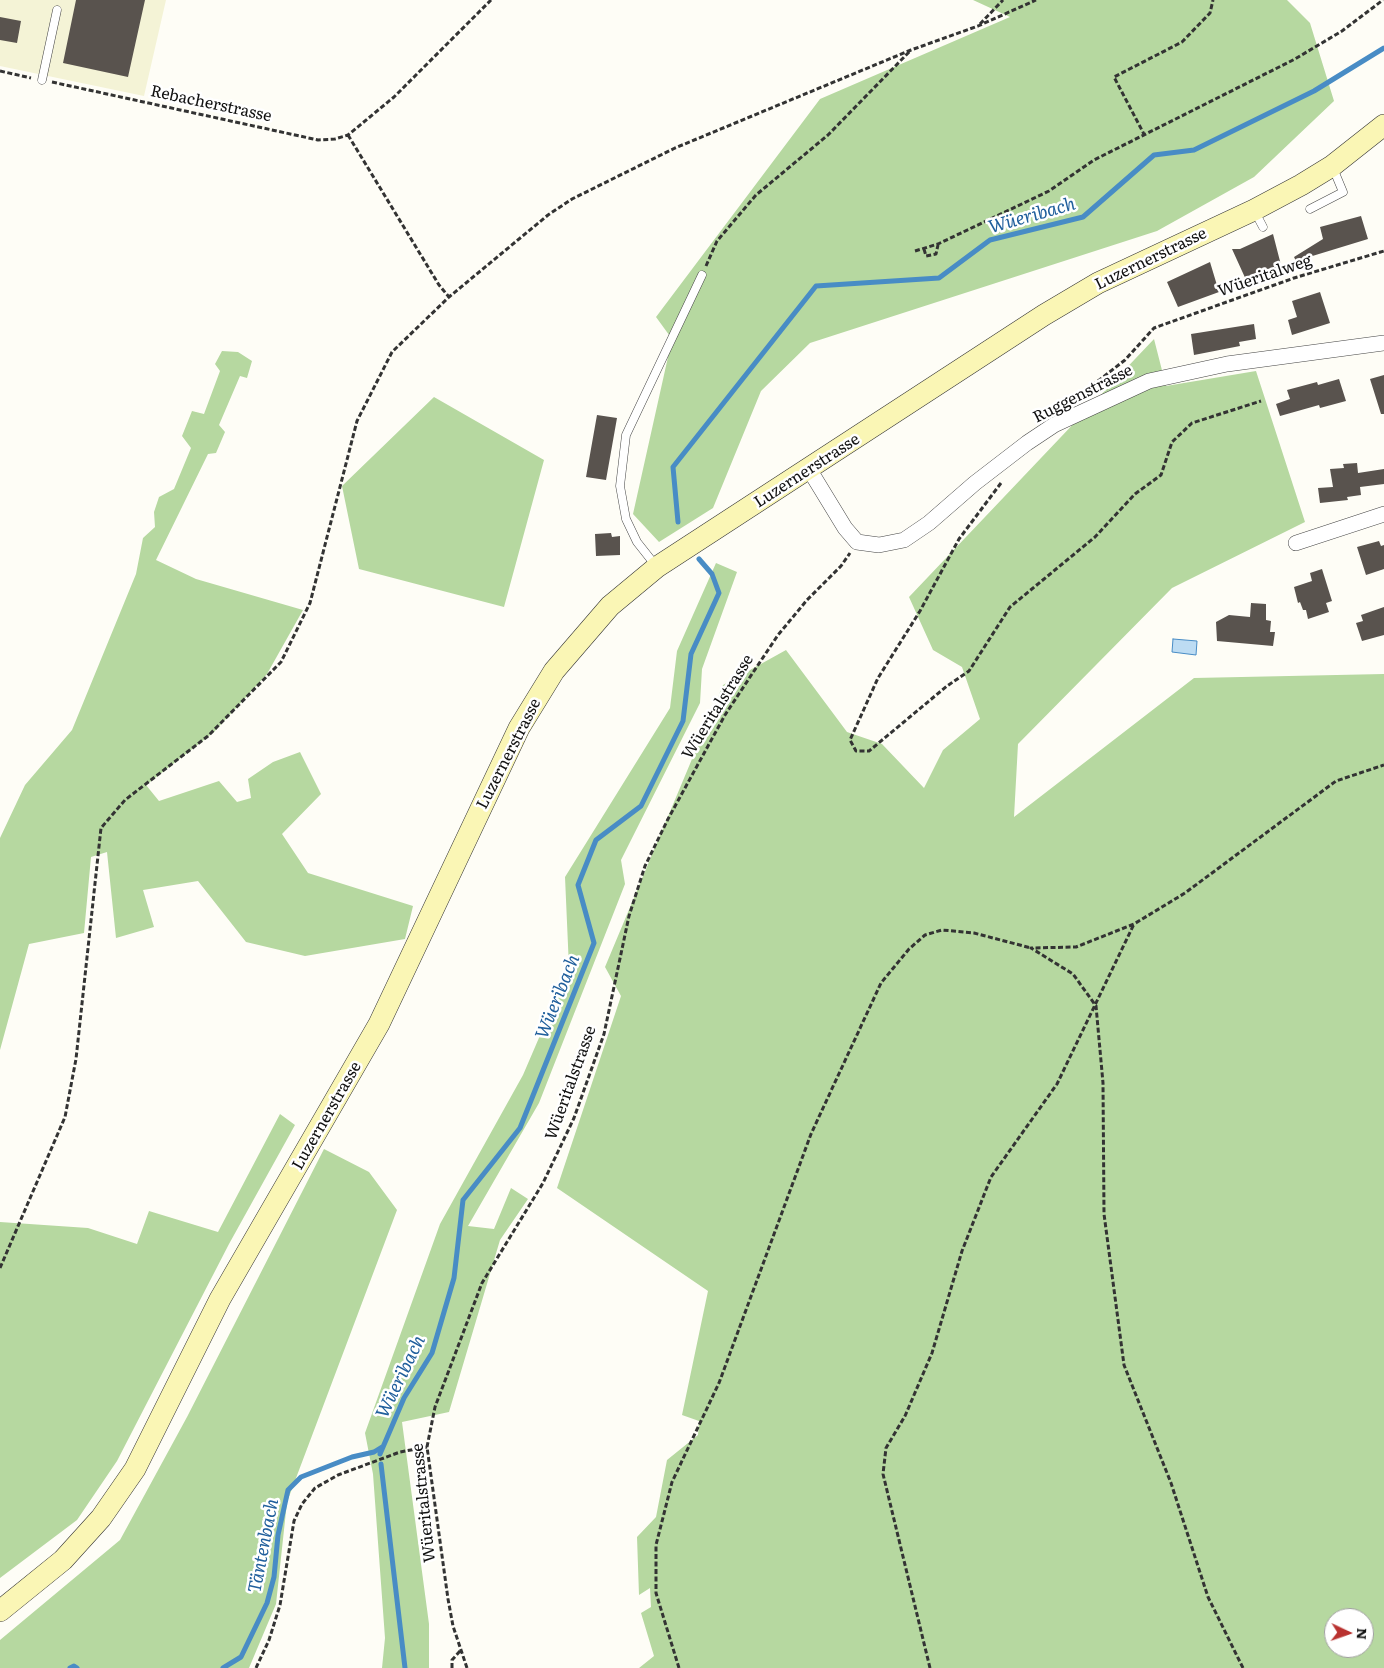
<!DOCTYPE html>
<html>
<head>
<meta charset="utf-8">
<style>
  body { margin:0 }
  #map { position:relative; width:1384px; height:1668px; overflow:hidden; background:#fefdf6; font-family:Literata,serif }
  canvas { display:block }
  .north { position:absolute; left:1324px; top:1608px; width:50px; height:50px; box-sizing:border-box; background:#fff; border:1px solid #a0a0a0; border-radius:50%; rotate:93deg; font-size:14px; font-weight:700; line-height:20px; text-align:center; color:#111 }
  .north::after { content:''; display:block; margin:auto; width:18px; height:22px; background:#b93230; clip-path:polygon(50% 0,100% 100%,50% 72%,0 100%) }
</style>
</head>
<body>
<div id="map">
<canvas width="1384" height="1668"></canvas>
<div class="north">N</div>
</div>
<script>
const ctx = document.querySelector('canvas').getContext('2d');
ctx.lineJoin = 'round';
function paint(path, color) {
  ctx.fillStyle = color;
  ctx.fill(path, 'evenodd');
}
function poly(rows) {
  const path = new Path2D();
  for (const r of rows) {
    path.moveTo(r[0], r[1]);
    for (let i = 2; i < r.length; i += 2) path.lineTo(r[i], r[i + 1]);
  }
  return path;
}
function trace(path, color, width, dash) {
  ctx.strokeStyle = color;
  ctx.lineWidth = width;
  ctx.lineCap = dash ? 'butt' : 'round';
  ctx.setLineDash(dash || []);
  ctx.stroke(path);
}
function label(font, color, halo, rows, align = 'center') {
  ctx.font = font + ' Literata,serif';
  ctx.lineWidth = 5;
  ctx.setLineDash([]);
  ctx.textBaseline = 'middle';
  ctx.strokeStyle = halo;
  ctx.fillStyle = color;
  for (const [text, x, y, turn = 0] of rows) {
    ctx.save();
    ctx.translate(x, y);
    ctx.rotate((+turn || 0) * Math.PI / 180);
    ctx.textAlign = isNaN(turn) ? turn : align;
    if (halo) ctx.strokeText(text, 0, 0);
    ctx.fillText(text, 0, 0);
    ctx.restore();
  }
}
const farmland = poly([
  [0,0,166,0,144,96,0,66]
]);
const forest = poly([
  [973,0,1287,0,1310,23,1334,101,1254,177,1157,231,810,343,761,391,713,508,659,542,633,514,672,339,656,317,820,99,1010,17],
  [1154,339,1166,386,1256,371,1305,522,1172,588,1018,744,1014,817,1194,678,1384,674,1384,1668,639,1668,654,1656,641,1613,651,1607,650,1588,639,1595,637,1537,656,1517,667,1460,698,1435,699,1421,682,1415,708,1291,557,1188,621,996,605,967,723,685,786,650,847,732,882,744,924,788,943,750,980,719,962,667,933,650,909,597],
  [1334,1618,1364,1618,1364,1648,1334,1648],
  [222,351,238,352,252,361,247,378,240,376,219,425,225,432,216,453,208,454,156,560,196,579,303,610,267,674,214,732,146,785,159,801,219,781,237,802,251,798,248,779,273,762,300,752,321,794,282,834,308,873,413,906,405,939,305,956,246,942,198,881,143,890,154,927,116,938,107,852,91,857,84,933,29,944,0,1050,0,838,25,785,72,730,136,574,143,538,155,527,154,512,159,497,174,489,191,448,182,436,192,411,204,414,220,371,215,364],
  [434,397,544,460,504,607,359,569,342,486],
  [716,563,737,572,702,669,700,703,621,860,625,884,539,1103,468,1226,494,1229,511,1188,528,1199,500,1240,449,1412,402,1422,429,1624,429,1668,382,1668,385,1638,373,1474,365,1433,440,1224,523,1075,569,968,565,877,670,708,677,651],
  [280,1114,295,1125,229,1244,117,1461,77,1520,0,1578,0,1222,88,1228,137,1244,149,1211,218,1232],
  [324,1149,369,1172,397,1210,287,1502,276,1604,249,1668,0,1668,0,1640,120,1540,187,1417]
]);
const water = poly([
  [1173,639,1197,641,1196,655,1172,652,1173,639]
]);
const stream = poly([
  [678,522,673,467,816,286,939,278,990,240,1083,217,1154,155,1194,150,1314,91,1384,48],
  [380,1454,404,1398,432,1353,454,1278,463,1200,520,1128,594,943,578,885,596,840,641,806,683,721,691,654,719,593,712,574,699,559],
  [381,1464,405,1668],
  [70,1668,74,1666,77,1668],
  [223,1668,241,1657,267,1603,274,1577,278,1535,288,1490,301,1477,352,1457,374,1452,382,1447]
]);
const building = poly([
  [76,0,145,0,128,77,63,63],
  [0,17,21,21,17,43,0,40],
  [1361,216,1368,239,1296,261,1294,257,1323,239,1320,227],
  [1273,234,1282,269,1247,282,1232,249,1240,249],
  [1210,262,1219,292,1178,307,1167,282],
  [1320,292,1330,323,1292,335,1288,320,1297,317,1292,301],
  [1254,324,1256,339,1239,342,1240,346,1194,355,1191,334],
  [1384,375,1384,414,1381,414,1370,379],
  [1339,379,1346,401,1320,408,1319,405,1280,416,1276,404,1290,399,1287,390,1317,382,1318,385],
  [597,415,617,418,606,480,586,477],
  [1357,463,1358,473,1384,469,1384,484,1360,487,1361,495,1347,497,1348,500,1320,503,1318,488,1333,487,1330,469,1344,468,1343,464],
  [611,533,612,537,620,536,620,555,596,556,595,534],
  [1379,541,1381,546,1384,545,1384,569,1366,575,1357,547],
  [1322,569,1332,601,1326,603,1329,612,1308,619,1306,610,1303,610,1300,602,1298,603,1294,587,1312,581,1310,573],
  [1251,603,1266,604,1266,620,1271,621,1270,632,1275,632,1273,646,1217,641,1216,622,1229,615,1250,617],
  [1384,607,1384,635,1362,641,1356,623,1363,621,1361,615]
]);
const path = poly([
  [980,24,1003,0],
  [0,71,31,78],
  [52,82,318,140,335,139,348,135,394,97,491,0],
  [348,135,439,285,449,297],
  [1145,136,1114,77,1182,42,1210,13,1213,0],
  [924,249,926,256,936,254,938,245],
  [915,251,938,244,1049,191,1094,160,1295,59,1342,31,1383,0],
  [706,266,717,241,756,195,828,135,910,51],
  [1080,395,1125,360,1154,328,1294,278,1384,251],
  [1001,483,959,539,920,611,878,678,850,740,856,751,869,751,947,686,969,671,1010,607,1095,537,1135,494,1161,475,1172,442,1192,423,1261,401],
  [0,1268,65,1117,76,1059,101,828,125,800,208,736,281,662,310,603,357,421,392,352,449,297,548,215,572,199,675,148,911,50,978,26,1036,0],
  [256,1668,269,1640,280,1605,294,1521,302,1504,315,1488,338,1475,400,1452,427,1447],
  [452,1668,452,1660,460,1651],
  [467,1668,453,1626,448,1599,427,1447,435,1407,482,1283,543,1183,574,1118,604,1034,629,916,645,866,668,819,725,715,752,674,778,635,807,600,841,566,850,553],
  [679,1668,656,1593,656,1545,672,1482,719,1383,811,1134,881,983,909,949,925,935,942,930,974,933,1031,948],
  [930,1668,883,1474,886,1448,905,1416,932,1353,962,1251,991,1177,1057,1084,1134,924],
  [1243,1668,1208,1597,1171,1483,1124,1365,1104,1214,1103,1083,1096,1006,1073,974,1031,948,1076,947,1134,924,1185,893,1336,781,1384,765]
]);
const service = poly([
  [42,80,57,10],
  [1310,209,1343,192,1333,168],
  [1255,212,1263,227],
  [656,566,637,542,626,519,620,486,626,435,702,275]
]);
const minor = poly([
  [809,469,845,528,857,542,879,545,904,540,929,523,975,483,1027,443,1054,425,1149,381,1227,364,1384,343],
  [1296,543,1384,514]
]);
const secondary = poly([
  [0,1611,63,1560,101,1518,135,1469,220,1299,379,1024,519,728,554,671,610,606,657,567,1044,315,1098,283,1254,210,1301,185,1332,166,1384,125]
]);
const streetNames = [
  ["Rebacherstrasse",211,104,12],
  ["Luzernerstrasse",1151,259,-26],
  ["Wüeritalweg",1265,276,-19],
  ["Ruggenstrasse",1083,394,-27],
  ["Luzernerstrasse",807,471,-33],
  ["Wüeritalstrasse",718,707,-58],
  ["Luzernerstrasse",509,754,-63],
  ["Wüeritalstrasse",571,1083,-70],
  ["Luzernerstrasse",327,1116,-60],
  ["Wüeritalstrasse",424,1503,-96]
];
const waterNames = [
  ["Wüeribach",1032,216,-16],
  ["Wüeribach",558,997,-68],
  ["Wüeribach",401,1377,-64],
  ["Täntenbach",264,1546,-79]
];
paint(farmland, '#f4f3d6');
paint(forest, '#b6d8a0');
paint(water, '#bddcf3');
trace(water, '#488cc5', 1);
trace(stream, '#488cc5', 5);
paint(building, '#59534e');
trace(service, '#444', 9);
trace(minor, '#444', 16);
trace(secondary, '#333', 22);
trace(path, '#333', 3, [5, 2.5]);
trace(service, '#fff', 8);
trace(minor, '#fff', 15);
trace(secondary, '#faf6b5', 21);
label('16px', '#111', '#fff', streetNames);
label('italic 18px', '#205f9c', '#fff', waterNames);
</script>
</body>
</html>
